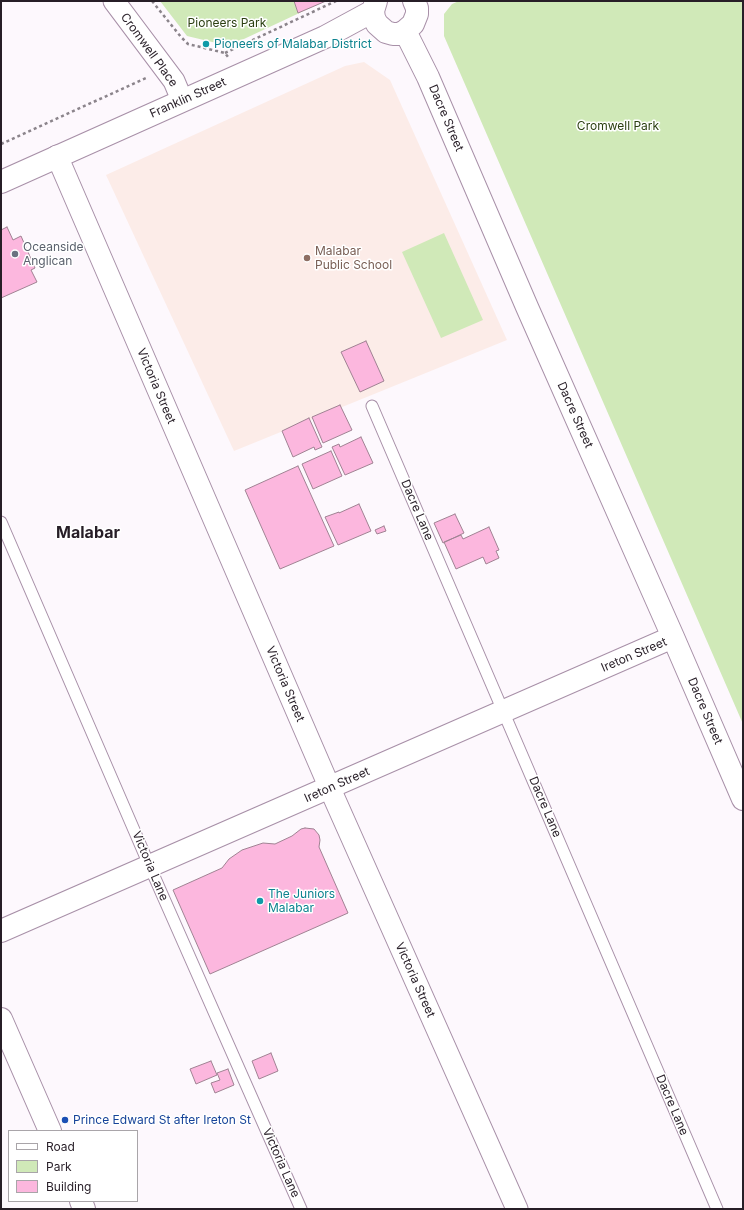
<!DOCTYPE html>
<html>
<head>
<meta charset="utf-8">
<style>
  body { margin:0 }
  #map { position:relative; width:744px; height:1210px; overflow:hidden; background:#fdf8fd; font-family:Inter,sans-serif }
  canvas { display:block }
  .frame { position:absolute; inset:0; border:2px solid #271e27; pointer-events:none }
  .legend { position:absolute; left:8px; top:1130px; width:130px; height:72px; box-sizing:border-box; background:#fff; border:1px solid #a9a5a9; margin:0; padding:5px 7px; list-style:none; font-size:12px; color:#271e27 }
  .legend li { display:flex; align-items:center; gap:8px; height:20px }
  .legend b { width:20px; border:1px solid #a9a5a9 }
</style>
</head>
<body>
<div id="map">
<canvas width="744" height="1210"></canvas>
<div class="frame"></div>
<ul class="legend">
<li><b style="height:5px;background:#fff"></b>Road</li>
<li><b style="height:11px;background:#d0e9b8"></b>Park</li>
<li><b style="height:11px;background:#fcb7de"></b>Building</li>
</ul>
</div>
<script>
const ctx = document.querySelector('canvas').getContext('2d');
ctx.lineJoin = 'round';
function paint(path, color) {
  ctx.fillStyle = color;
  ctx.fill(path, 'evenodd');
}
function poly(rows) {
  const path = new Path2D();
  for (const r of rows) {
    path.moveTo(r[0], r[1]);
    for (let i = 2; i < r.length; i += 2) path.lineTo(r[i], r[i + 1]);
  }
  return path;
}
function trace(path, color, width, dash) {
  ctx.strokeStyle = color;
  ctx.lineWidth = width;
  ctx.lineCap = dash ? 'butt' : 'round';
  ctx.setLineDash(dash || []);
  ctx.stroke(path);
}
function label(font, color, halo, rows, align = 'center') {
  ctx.font = font + ' Inter,sans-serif';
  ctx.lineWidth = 3;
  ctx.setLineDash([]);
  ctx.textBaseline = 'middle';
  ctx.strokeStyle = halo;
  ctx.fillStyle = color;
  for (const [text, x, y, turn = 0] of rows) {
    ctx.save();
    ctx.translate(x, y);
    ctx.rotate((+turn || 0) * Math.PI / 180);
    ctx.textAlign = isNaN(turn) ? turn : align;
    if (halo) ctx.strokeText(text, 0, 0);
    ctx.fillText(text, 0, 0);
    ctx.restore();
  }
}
const education = poly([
  [364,62,390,80,507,340,234,451,106,175,345,66]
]);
const green = poly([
  [160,1,325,1,229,46,187,36],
  [459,1,743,1,743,724,444,36,444,14,452,4],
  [444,233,483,320,441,338,402,252]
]);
const building = poly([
  [294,1,326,1,298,13,294,1],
  [7,227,13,240,21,236,35,268,31,270,37,282,1,298,1,230,7,227],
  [366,341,384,381,360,392,341,352,366,341],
  [340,405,352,430,323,443,312,417,340,405],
  [309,418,322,447,315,450,314,447,293,457,282,431,309,418],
  [361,437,373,463,345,475,332,447,339,444,340,447,361,437],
  [331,451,342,476,313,489,302,464,331,451],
  [298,466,334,546,280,569,245,490,298,466],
  [359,504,371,531,338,545,325,517,339,512,339,513,359,504],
  [455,514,464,533,443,543,434,523,455,514],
  [384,526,386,531,377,534,375,530,384,526],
  [489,527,499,550,496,551,499,558,486,564,483,557,456,569,444,542,461,535,463,539,489,527],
  [305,828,314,829,319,835,320,840,319,847,348,913,210,974,173,890,222,868,229,859,242,850,263,843,275,844,292,836,301,829,305,828],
  [271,1053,278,1071,259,1079,252,1061,271,1053],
  [211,1061,217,1075,196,1084,190,1069,211,1061],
  [228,1069,234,1085,215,1093,211,1083,220,1080,217,1073,228,1069]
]);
const path = poly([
  [152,1,181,37,188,44,225,53,228,57],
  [225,53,336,1],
  [1,144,146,78]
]);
const lane = poly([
  [372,406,717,1209],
  [1,522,150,867,301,1209]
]);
const street = poly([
  [114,1,174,81,182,100],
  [57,156,335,800,517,1209]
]);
const secondary = poly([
  [376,1,373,11,374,18,377,24,386,32,393,34,399,34,405,31,413,24,417,14,417,8,414,1],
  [405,31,428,77,527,307,673,637,743,799],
  [1,182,325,37,373,11],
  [1,931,673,637],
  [1,1019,50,1131],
  [81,1201,84,1209]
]);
const markers = [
  [206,44,4,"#0f9aa8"],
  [15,254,4,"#6b7280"],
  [307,258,4,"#8d6e63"],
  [260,901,4,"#0f9aa8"],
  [65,1120,4,"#1a4fb4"]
];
const parkNames = [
  ["Pioneers Park",227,23],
  ["Cromwell Park",618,126]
];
const cultureNames = [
  ["Pioneers of Malabar District",214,44],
  ["The Juniors",268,894],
  ["Malabar",268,908]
];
const streetNames = [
  ["Cromwell Place",149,50,54],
  ["Franklin Street",188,98,-24],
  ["Dacre Street",446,118,67],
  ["Victoria Street",156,386,67],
  ["Dacre Street",575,415,66],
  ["Dacre Lane",417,510,67],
  ["Ireton Street",634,655,-23],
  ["Victoria Street",285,684,67],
  ["Dacre Street",705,711,67],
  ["Ireton Street",337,785,-24],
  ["Dacre Lane",545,807,67],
  ["Victoria Lane",150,866,67],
  ["Victoria Street",415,980,66],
  ["Dacre Lane",672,1105,67],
  ["Victoria Lane",281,1163,66]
];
const worshipNames = [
  ["Oceanside",23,247],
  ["Anglican",23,261]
];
const educationNames = [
  ["Malabar",315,251],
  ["Public School",315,265]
];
const transitNames = [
  ["Prince Edward St after Ireton St",73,1120]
];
const districtNames = [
  ["Malabar",88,533]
];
paint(education, '#fcece8');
paint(green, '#d0e9b8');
paint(building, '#fcb7de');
trace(building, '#a08293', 1);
trace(lane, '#a890a8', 13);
trace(street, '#a890a8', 23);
trace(secondary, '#a890a8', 24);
trace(path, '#8b848b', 2.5, [3, 3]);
trace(lane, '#fff', 11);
trace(street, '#fff', 21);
trace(secondary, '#fff', 22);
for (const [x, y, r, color] of markers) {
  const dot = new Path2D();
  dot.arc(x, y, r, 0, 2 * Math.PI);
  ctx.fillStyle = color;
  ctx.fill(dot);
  trace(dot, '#fff', 1.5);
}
label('12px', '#2b3f11', '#fff', parkNames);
label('12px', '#0d838f', '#fff', cultureNames, 'left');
label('12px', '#271e27', '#fff', streetNames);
label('12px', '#5b616d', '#fff', worshipNames, 'left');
label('12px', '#785e54', '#fff', educationNames, 'left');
label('12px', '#164399', '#fff', transitNames, 'left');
label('bold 16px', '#271e27', '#fff', districtNames);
</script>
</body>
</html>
